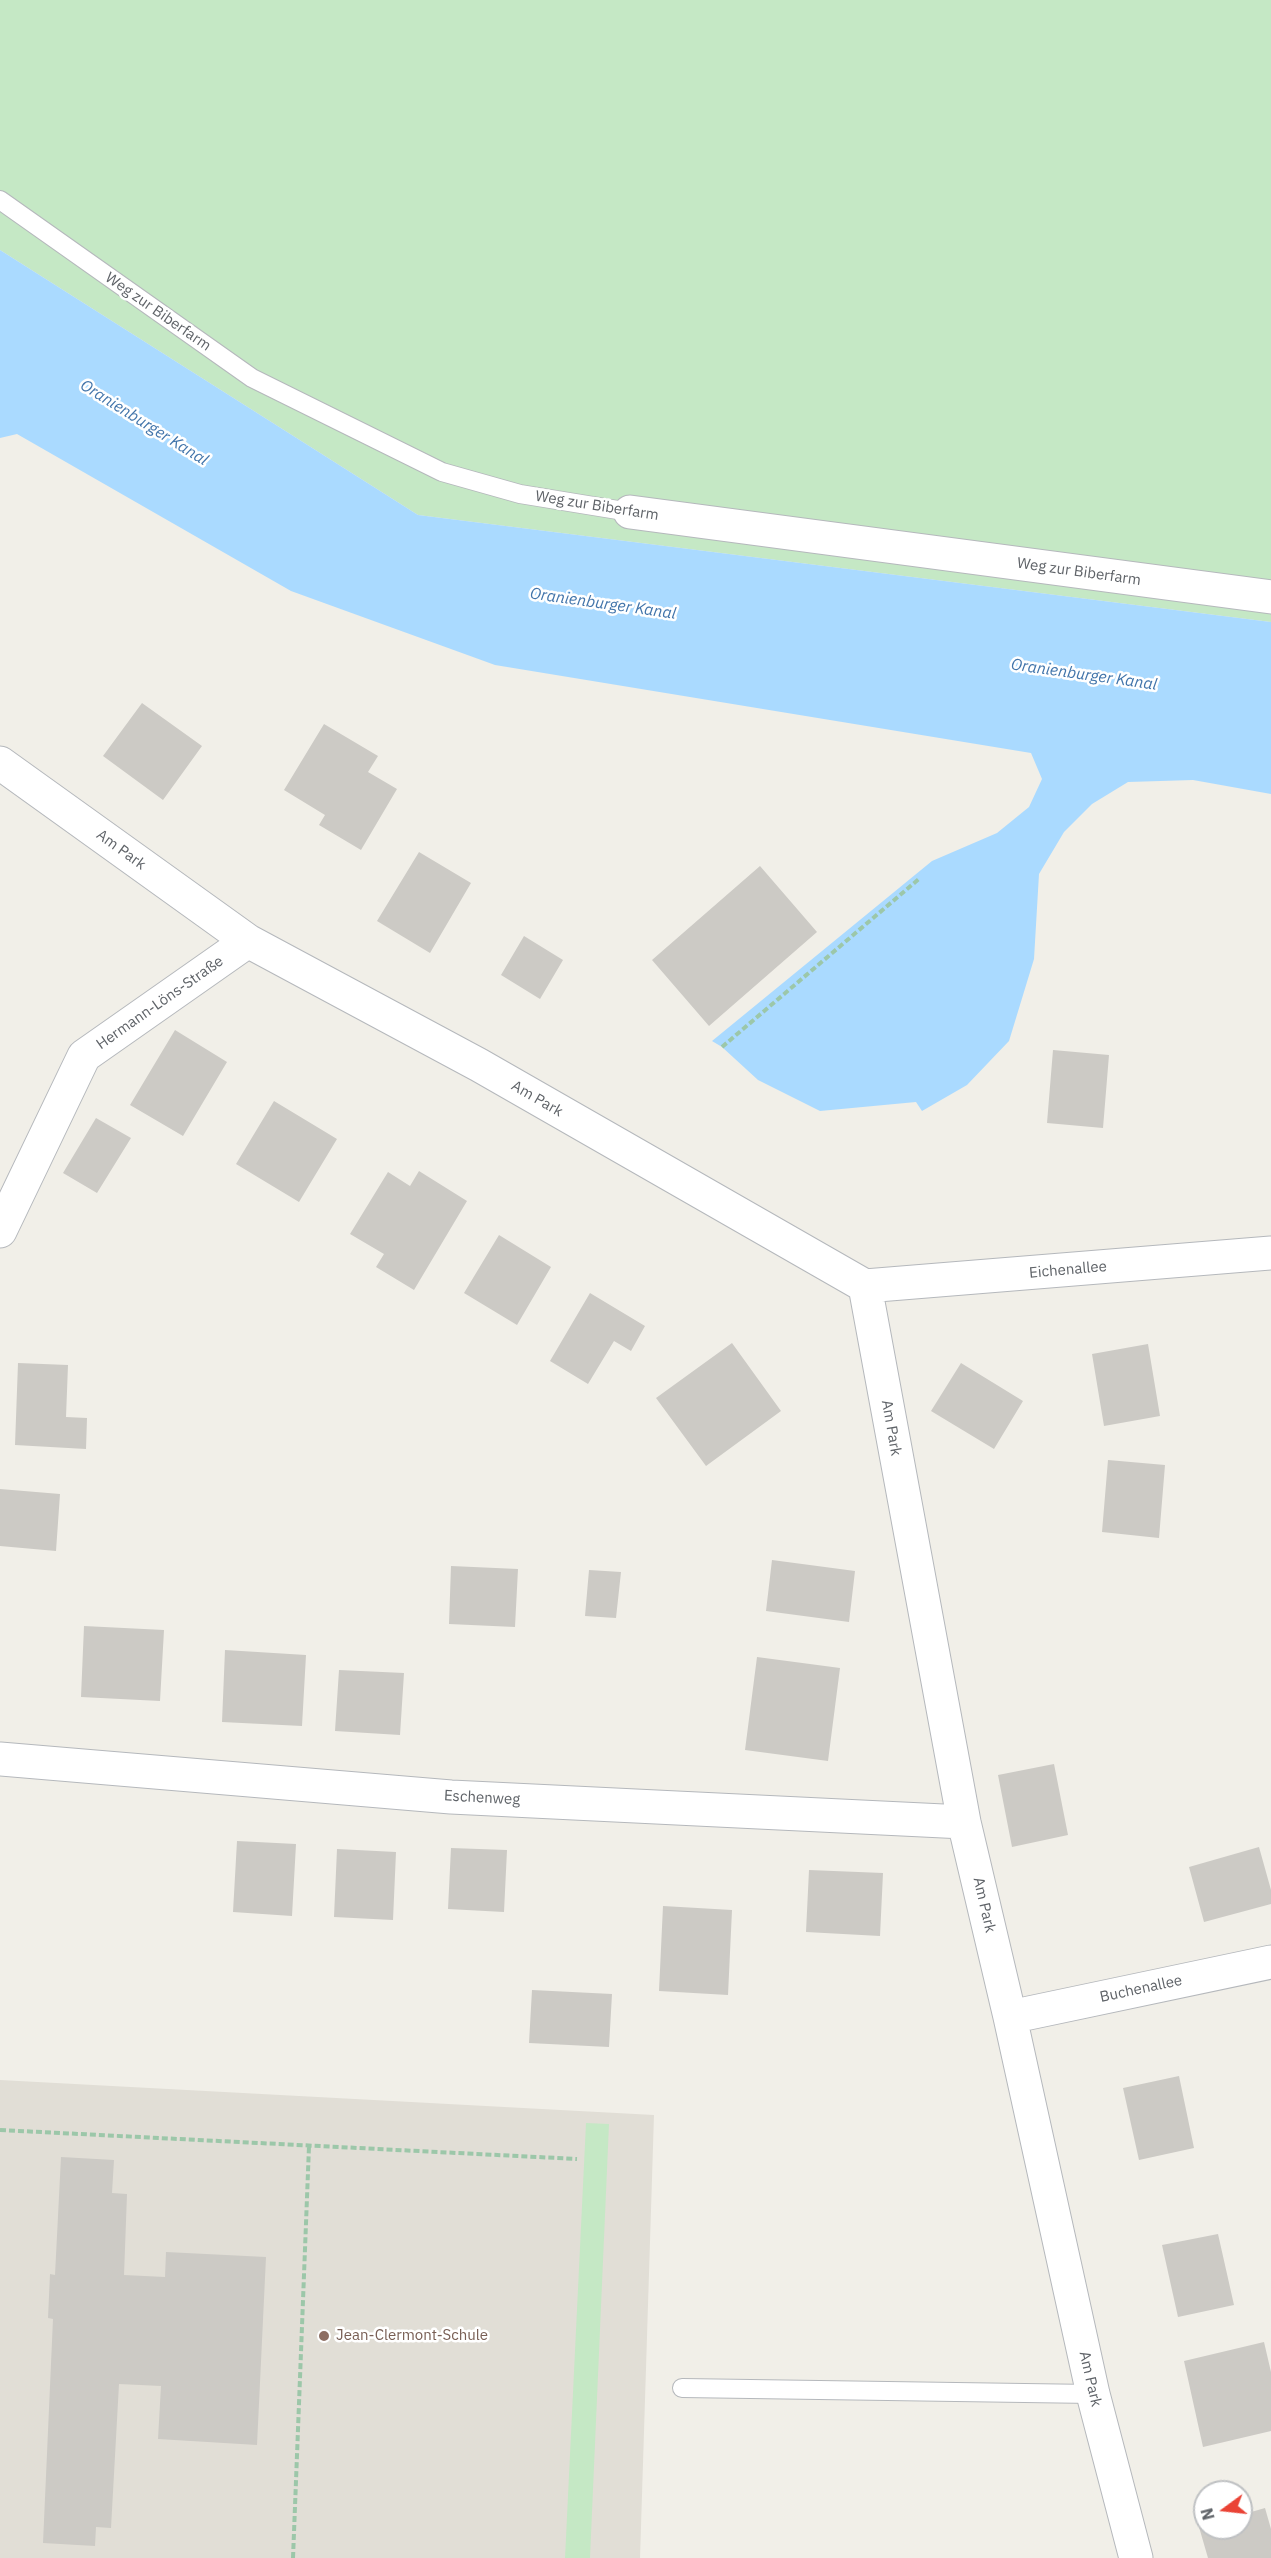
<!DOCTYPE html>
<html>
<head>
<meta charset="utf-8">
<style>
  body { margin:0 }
  #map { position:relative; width:1271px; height:2558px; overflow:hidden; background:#f1efe8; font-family:"IBM Plex Sans",sans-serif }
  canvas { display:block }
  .north { position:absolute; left:1193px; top:2480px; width:60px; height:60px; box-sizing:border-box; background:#fff; border:2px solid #bfc1c3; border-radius:50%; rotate:255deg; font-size:16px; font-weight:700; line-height:24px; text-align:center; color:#5f6368 }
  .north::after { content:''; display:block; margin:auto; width:21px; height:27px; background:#ea4335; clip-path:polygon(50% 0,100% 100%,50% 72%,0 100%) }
</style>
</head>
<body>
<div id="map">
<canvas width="1271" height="2558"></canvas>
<div class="north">N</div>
</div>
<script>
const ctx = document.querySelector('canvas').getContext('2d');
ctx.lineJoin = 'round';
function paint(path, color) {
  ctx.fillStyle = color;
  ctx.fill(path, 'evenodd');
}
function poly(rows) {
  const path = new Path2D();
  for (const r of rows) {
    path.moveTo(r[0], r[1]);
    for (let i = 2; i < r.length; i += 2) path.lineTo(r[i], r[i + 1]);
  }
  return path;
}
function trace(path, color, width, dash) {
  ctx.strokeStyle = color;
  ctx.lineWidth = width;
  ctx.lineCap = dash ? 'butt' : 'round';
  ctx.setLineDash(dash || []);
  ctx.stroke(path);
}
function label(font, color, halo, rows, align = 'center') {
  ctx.font = font + ' "IBM Plex Sans",sans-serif';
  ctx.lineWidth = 5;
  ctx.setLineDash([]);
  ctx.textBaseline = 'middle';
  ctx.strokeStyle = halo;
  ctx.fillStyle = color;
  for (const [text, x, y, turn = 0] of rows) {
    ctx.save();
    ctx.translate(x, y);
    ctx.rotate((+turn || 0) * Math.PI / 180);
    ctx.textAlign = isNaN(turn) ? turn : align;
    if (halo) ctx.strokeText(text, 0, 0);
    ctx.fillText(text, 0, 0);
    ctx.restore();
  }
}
const education = poly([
  [0,2080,654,2115,640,2558,0,2558]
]);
const green = poly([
  [0,0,1271,0,1271,622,418,515,0,250],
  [586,2123,609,2124,590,2558,565,2558]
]);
const water = poly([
  [0,250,418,515,1271,622,1271,794,1193,780,1128,782,1092,804,1064,832,1039,874,1034,959,1009,1041,967,1085,922,1111,916,1102,820,1111,758,1080,722,1047,712,1041,932,861,997,833,1029,807,1042,779,1031,753,495,665,291,591,17,434,0,438]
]);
const building = poly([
  [142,703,202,746,163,800,103,756],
  [324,724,378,756,368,772,397,789,361,850,319,825,325,815,284,790],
  [419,852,471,883,430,953,377,921],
  [760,866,817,932,709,1026,652,960],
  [524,936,563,960,540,999,501,975],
  [175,1030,227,1062,183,1136,130,1105],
  [1053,1050,1109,1055,1103,1128,1047,1123],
  [274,1101,337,1139,299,1202,236,1164],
  [96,1118,131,1138,97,1193,63,1173],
  [419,1171,467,1201,414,1290,376,1267,384,1254,350,1234,388,1172,410,1186],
  [499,1235,551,1267,517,1325,464,1293],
  [590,1293,645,1326,631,1351,614,1341,588,1384,550,1361],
  [732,1343,781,1411,706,1466,656,1398],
  [1148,1344,1160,1416,1104,1426,1092,1354],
  [18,1363,68,1365,66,1417,87,1418,86,1449,15,1445],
  [961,1363,1023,1401,994,1449,931,1411],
  [1108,1460,1165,1465,1159,1538,1102,1532],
  [0,1489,60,1494,56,1551,0,1546],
  [772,1560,855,1571,849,1622,766,1611],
  [451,1566,518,1569,515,1627,449,1624],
  [589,1570,621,1572,616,1618,585,1616],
  [84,1626,164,1630,160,1701,81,1697],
  [225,1650,306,1655,302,1726,222,1722],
  [757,1657,840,1668,828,1761,745,1750],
  [339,1670,404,1673,400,1735,335,1731],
  [1054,1764,1068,1835,1012,1847,998,1775],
  [237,1841,296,1844,292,1916,233,1912],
  [1259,1847,1271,1890,1271,1904,1204,1922,1189,1867],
  [451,1848,507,1850,504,1912,448,1909],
  [337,1849,396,1852,393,1920,334,1917],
  [809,1870,883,1873,880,1936,806,1932],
  [663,1906,732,1910,728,1995,659,1991],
  [532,1990,612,1994,609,2047,529,2043],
  [1179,2076,1194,2148,1139,2160,1123,2088],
  [61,2157,114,2160,112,2193,127,2194,124,2275,165,2277,166,2252,266,2257,257,2445,158,2439,161,2386,119,2384,111,2528,96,2527,95,2546,43,2543,53,2319,48,2318,50,2274,55,2275],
  [1218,2234,1234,2305,1178,2317,1162,2245],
  [1264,2342,1271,2372,1271,2431,1203,2447,1184,2361],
  [1265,2508,1271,2529,1271,2558,1208,2558,1199,2527,1205,2525,1205,2528,1241,2528,1241,2515]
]);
const path = poly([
  [722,1047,920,878],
  [0,2130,577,2159],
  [293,2558,309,2146]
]);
const lane = poly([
  [0,200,252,378,442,472,520,494,630,512],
  [682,2388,1093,2394]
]);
const street = poly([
  [630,512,1271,597],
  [0,763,248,941,479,1065,865,1286,964,1822,1010,2017,1093,2394,1136,2558],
  [0,1231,84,1056,248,941],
  [865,1286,1271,1253],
  [0,1759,451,1797,964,1822],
  [1010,2017,1271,1962]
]);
const markers = [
  [324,2336,6,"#8d6e63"]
];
const streetNames = [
  ["Weg zur Biberfarm",158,312,35],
  ["Weg zur Biberfarm",597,506,9],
  ["Weg zur Biberfarm",1079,572,8],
  ["Am Park",121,850,36],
  ["Hermann-Löns-Straße",160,1003,-35],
  ["Am Park",537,1099,30],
  ["Eichenallee",1068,1270,-5],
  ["Am Park",891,1428,80],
  ["Eschenweg",482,1798,3],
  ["Am Park",984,1905,77],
  ["Buchenallee",1141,1989,-12],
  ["Am Park",1090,2379,77]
];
const educationNames = [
  ["Jean-Clermont-Schule",336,2336]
];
const waterNames = [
  ["Oranienburger Kanal",144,423,32],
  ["Oranienburger Kanal",603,604,8],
  ["Oranienburger Kanal",1084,675,8]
];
paint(education, '#e1ded6');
paint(green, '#c5e8c5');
paint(water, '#aadaff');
paint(building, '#cccac5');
trace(lane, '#b5b8bc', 20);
trace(street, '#b5b8bc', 35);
trace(path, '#9cc7a9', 4, [6, 3]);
trace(lane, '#fff', 18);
trace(street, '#fff', 33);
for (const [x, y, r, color] of markers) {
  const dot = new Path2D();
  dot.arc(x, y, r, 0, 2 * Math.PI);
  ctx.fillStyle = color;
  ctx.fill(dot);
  trace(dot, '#fff', 2);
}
label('15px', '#5f6368', '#fff', streetNames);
label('15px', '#785e54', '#fff', educationNames, 'left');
label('italic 16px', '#4174aa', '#fff', waterNames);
</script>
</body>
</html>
